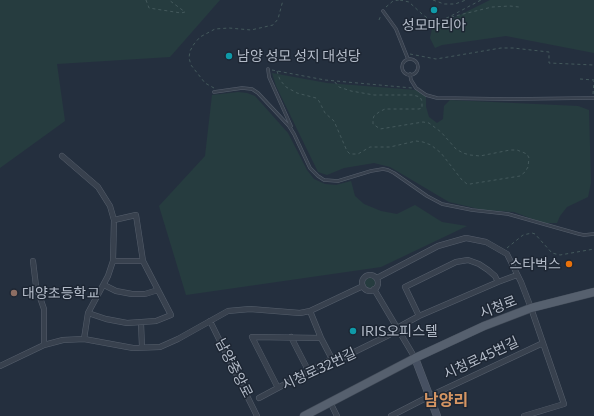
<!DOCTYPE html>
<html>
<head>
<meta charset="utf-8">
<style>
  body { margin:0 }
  canvas { display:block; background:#242f3e }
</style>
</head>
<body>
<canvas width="594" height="416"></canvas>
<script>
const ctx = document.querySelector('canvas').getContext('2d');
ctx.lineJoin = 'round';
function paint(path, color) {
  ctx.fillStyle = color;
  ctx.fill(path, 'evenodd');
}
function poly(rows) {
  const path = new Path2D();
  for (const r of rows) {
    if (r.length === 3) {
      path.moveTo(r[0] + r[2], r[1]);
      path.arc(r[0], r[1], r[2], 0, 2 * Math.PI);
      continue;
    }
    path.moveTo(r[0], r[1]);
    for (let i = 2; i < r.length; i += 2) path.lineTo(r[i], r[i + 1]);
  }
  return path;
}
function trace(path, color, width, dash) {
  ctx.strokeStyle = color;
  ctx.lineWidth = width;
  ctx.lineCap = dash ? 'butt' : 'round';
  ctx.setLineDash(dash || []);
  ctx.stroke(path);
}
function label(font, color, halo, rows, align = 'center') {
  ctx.font = font + ' Commissioner,"Noto Sans KR",sans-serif';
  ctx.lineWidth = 3;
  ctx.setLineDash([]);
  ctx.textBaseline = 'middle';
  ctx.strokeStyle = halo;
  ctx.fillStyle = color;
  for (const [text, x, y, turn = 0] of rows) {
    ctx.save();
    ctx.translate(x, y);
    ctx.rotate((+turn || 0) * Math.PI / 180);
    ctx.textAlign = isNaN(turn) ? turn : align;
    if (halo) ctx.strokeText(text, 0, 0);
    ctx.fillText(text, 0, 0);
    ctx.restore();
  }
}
const green = poly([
  [0,0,220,0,170,57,57,64,65,121,0,168],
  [490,0,594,0,594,53,506,36,442,45,435,48,430,38,432,29],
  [272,73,327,83,416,90,426,97,426,107,429,117,437,123,443,119,444,106,450,100,578,106,589,110,591,183,588,197,567,207,560,216,557,223,543,223,514,212,483,210,449,202,390,167,374,163,344,168,327,175,318,172,276,86],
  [238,92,247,93,255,96,288,133,307,170,314,179,325,184,336,185,351,181,355,196,364,204,381,211,397,214,415,205,442,222,467,226,381,267,186,295,159,206,205,156,212,95],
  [370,283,5]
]);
const path = poly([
  [146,0,149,8,181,13,185,12,169,0],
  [400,0,409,2,423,15,429,19,437,22,449,17,481,0],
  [433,0,444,4,455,4,466,0],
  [386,7,393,1,399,0],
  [451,17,492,7,510,6,519,7],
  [379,20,381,15],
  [410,54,436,59,501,48,513,48,549,52,549,63,594,65],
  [272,70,325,80,412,88],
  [277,71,280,80,286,87,297,93,316,98,319,101,325,113,334,121,347,151,350,154,358,154,370,147,390,147,416,141,423,142,431,145,441,153,462,180,467,184,470,184,520,176,525,172,528,167,529,158,527,154,517,150,510,150,480,156,470,155,463,153,456,149,441,132,429,123,423,122,380,129,373,124,373,119,374,116,379,112,385,109,419,109,422,108,422,101,420,97,413,95,374,95,351,91,339,87,334,81],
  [580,79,594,80],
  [214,88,205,83,191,65,189,58,190,51,194,44,200,37,215,29,229,28,251,30,273,25,278,19,283,0],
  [593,94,594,81],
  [507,248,523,235,532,233,535,234,552,253,560,255,594,249]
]);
const lane = poly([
  [383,11,396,29,408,59],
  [410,67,8],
  [268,69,269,77,291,126],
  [410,74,411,80,416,88,426,95,437,98,509,99,594,98],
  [214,92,242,88,252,89,258,93,289,126,294,134,310,168,318,176,324,180,338,181,371,171,383,169,388,170,394,173,427,196,442,204,472,210,508,214,579,234,584,235,594,234]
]);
const street = poly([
  [62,156,98,187,110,206,114,220,113,261,108,276,88,313,84,339],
  [33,261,36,286,44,309,44,345],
  [113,261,143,261],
  [370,283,8],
  [377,278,438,246,466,238,486,242,507,254,521,282,531,308,564,404,524,416],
  [104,285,116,291,132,294,145,294,158,290],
  [374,289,415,358],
  [310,311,321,338,332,359],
  [88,313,106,319,127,323,156,321,171,315,143,261,136,215,114,220],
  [419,316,405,287,456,262,468,260,479,264,488,270,495,276,498,282],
  [210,321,257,416],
  [141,323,142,347],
  [291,337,309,372],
  [0,366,44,345,63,340,84,339,133,348,160,347,178,339,228,311,250,309,300,313,310,311,363,286],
  [278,388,252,337,321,338],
  [259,398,332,359,342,358,389,335,397,328,419,316,498,282,517,275],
  [330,402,337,416],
  [391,416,430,396,543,343]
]);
const secondary = poly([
  [415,358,437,416]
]);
const primary = poly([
  [304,416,415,358,484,326,531,308,594,292]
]);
const markers = [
  [434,10,4,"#0f9aa8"],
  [229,56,4,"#0f9aa8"],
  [569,264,4,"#e8710a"],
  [14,293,4,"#8d6e63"],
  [353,331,4,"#0f9aa8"]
];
const poiNames = [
  ["성모마리아",434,25,"center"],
  ["남양 성모 성지 대성당",237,56],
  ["스타벅스",561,264,"right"],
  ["대양초등학교",22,293],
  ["IRIS오피스텔",361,331]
];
const streetNames = [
  ["시청로",498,307,-21],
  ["시청로45번길",481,358,-25],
  ["남양중앙로",234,368,63],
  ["시청로32번길",319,369,-25]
];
const quarterNames = [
  ["남양리",446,401]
];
paint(green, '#263c3f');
trace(lane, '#565f6c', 3.5);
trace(street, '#565f6c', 6);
trace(secondary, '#565f6c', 8);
trace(primary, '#414a57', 9);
trace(path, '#44595c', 1, [3, 3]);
trace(lane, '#38414e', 2.5);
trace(street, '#38414e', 5);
trace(secondary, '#465061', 7);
trace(primary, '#56606e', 8);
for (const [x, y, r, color] of markers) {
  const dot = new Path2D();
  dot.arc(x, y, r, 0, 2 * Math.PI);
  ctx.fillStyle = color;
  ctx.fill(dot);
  trace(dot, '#1d2633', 1.5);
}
label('14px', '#b4bcc9', '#1d2633', poiNames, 'left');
label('14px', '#b4bcc9', '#1d2633', streetNames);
label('bold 16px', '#d59563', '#1d2633', quarterNames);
</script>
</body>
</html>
